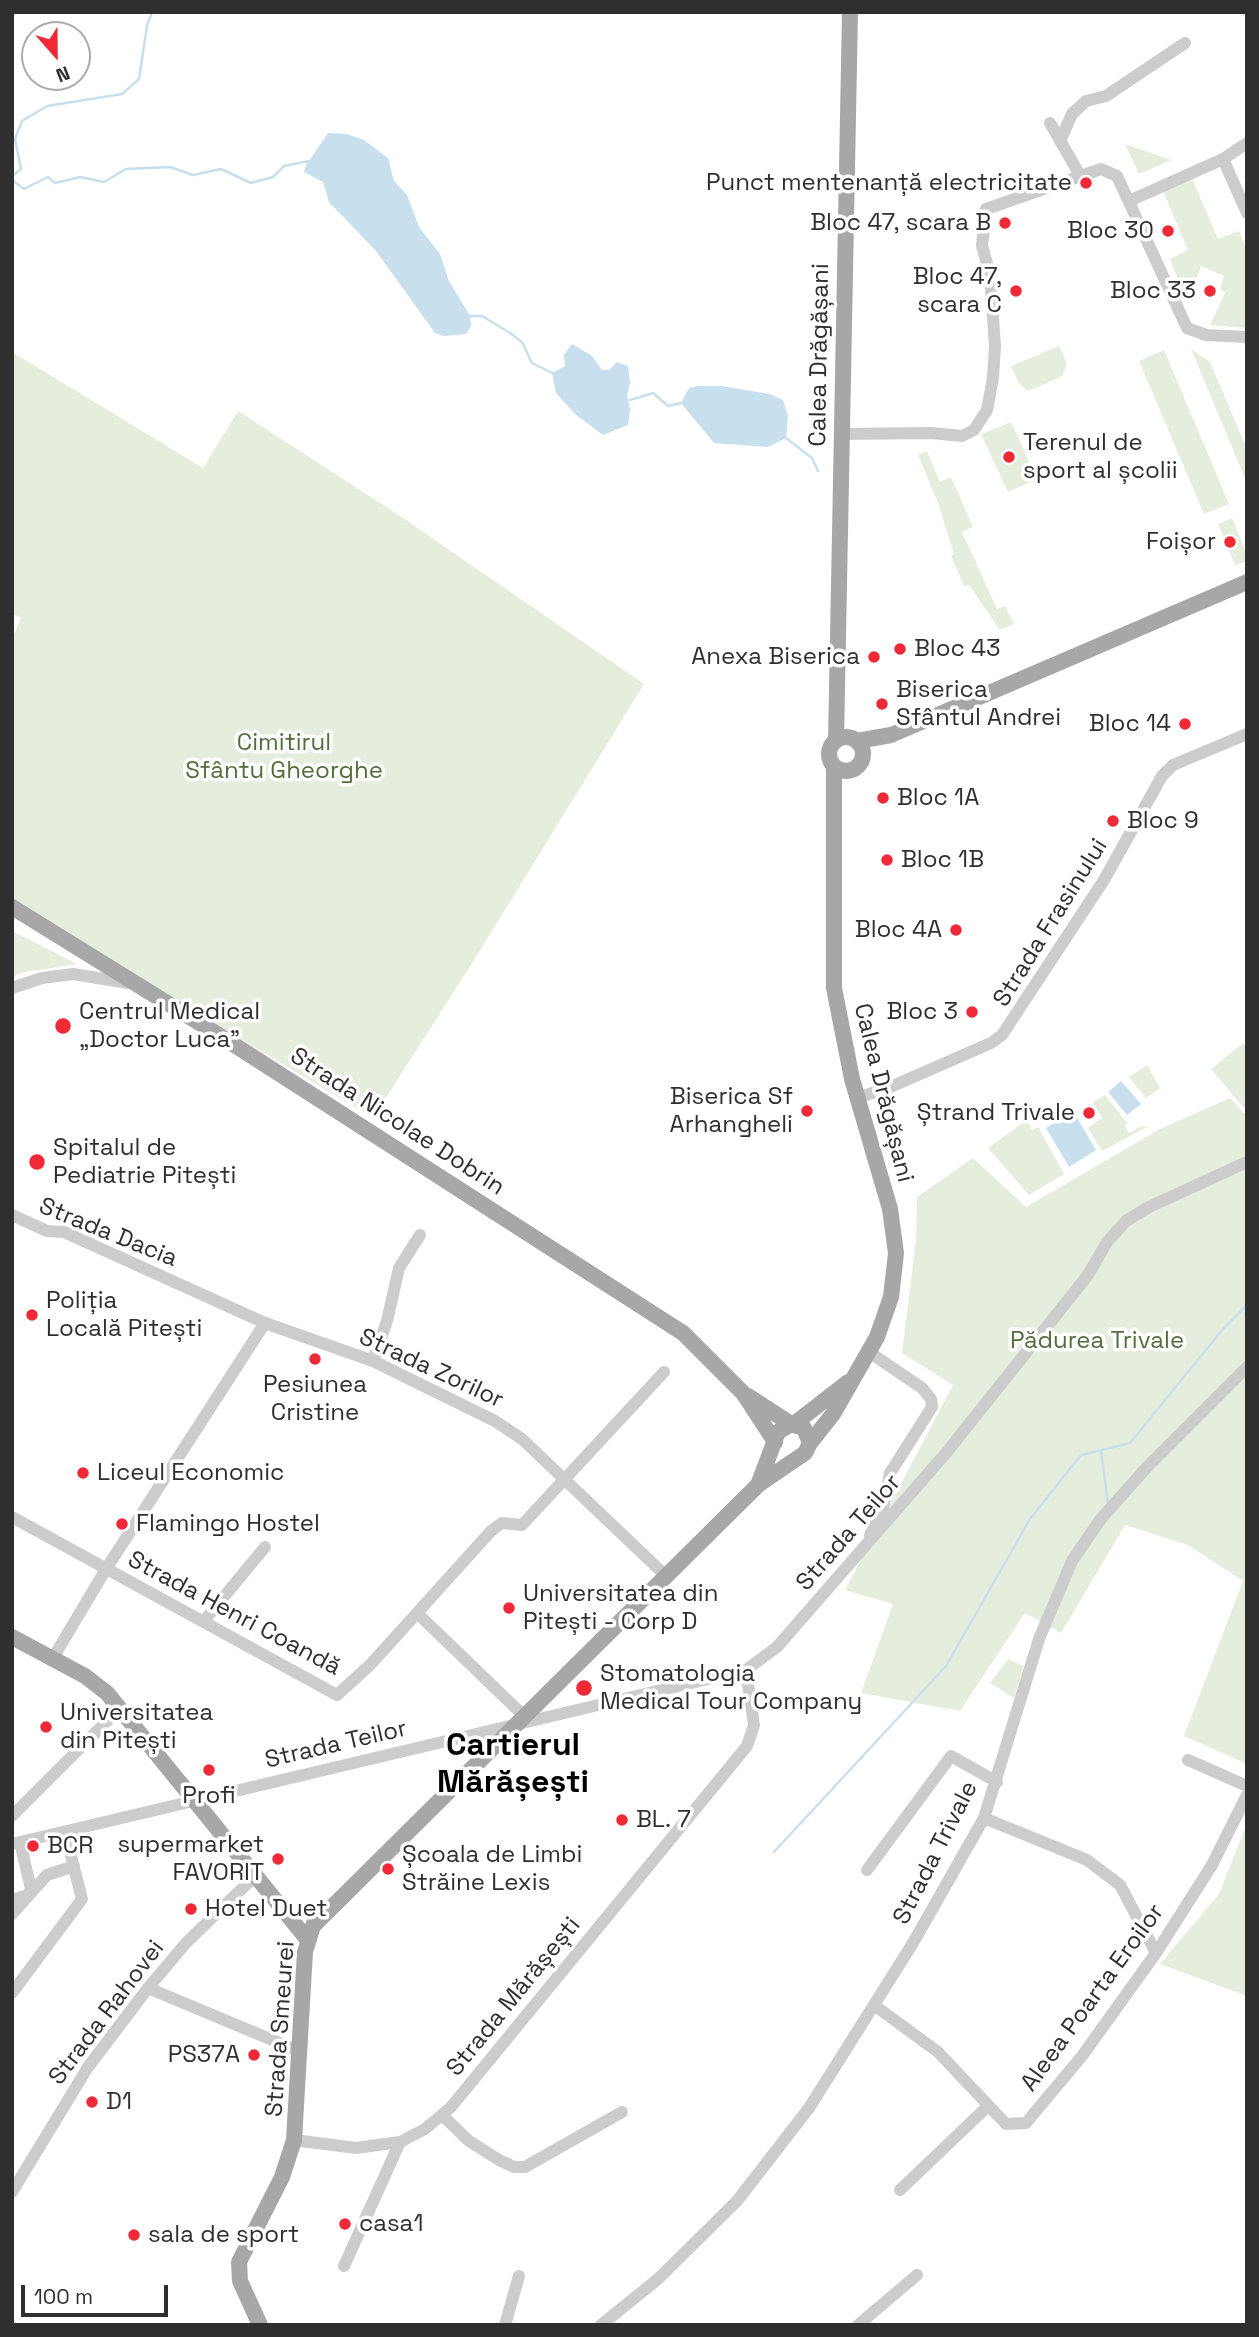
<!DOCTYPE html>
<html>
<head>
<meta charset="utf-8">
<style>
  body { margin:0 }
  #map { position:relative; width:1259px; height:2337px; overflow:hidden; background:#fff; font-family:"Space Grotesk",sans-serif }
  canvas { display:block }
  .frame { position:absolute; inset:0; border:14px solid #2f2f2f; pointer-events:none }
  .north { position:absolute; left:21px; top:21px; width:70px; height:70px; box-sizing:border-box; background:#fff; border:2px solid #acacac; border-radius:50%; rotate:159deg; font-size:19px; font-weight:700; line-height:28px; text-align:center; color:#2f2f2f }
  .north::after { content:''; display:block; margin:auto; width:24px; height:32px; background:#ef2936; clip-path:polygon(50% 0,100% 100%,50% 72%,0 100%) }
  .scale { position:absolute; left:21px; top:2285px; width:147px; height:32px; box-sizing:border-box; border:4px solid #2f2f2f; border-top:0; padding-left:9px; font-size:21px; line-height:24px; white-space:nowrap; color:#2f2f2f; -webkit-text-stroke:5px #fff; paint-order:stroke }
</style>
</head>
<body>
<div id="map">
<canvas width="1259" height="2337"></canvas>
<div class="frame"></div>
<div class="north">N</div>
<div class="scale">100 m</div>
</div>
<script>
const ctx = document.querySelector('canvas').getContext('2d');
ctx.lineJoin = 'round';
function paint(path, color) {
  ctx.fillStyle = color;
  ctx.fill(path, 'evenodd');
}
function poly(rows) {
  const path = new Path2D();
  for (const r of rows) {
    if (r.length === 3) {
      path.moveTo(r[0] + r[2], r[1]);
      path.arc(r[0], r[1], r[2], 0, 2 * Math.PI);
      continue;
    }
    path.moveTo(r[0], r[1]);
    for (let i = 2; i < r.length; i += 2) path.lineTo(r[i], r[i + 1]);
  }
  return path;
}
function trace(path, color, width, dash) {
  ctx.strokeStyle = color;
  ctx.lineWidth = width;
  ctx.lineCap = dash ? 'butt' : 'round';
  ctx.setLineDash(dash || []);
  ctx.stroke(path);
}
function label(font, color, halo, rows, align = 'center') {
  ctx.font = font + ' "Space Grotesk",sans-serif';
  ctx.lineWidth = 7;
  ctx.setLineDash([]);
  ctx.textBaseline = 'middle';
  ctx.strokeStyle = halo;
  ctx.fillStyle = color;
  for (const [text, x, y, turn = 0] of rows) {
    ctx.save();
    ctx.translate(x, y);
    ctx.rotate((+turn || 0) * Math.PI / 180);
    ctx.textAlign = isNaN(turn) ? turn : align;
    if (halo) ctx.strokeText(text, 0, 0);
    ctx.fillText(text, 0, 0);
    ctx.restore();
  }
}
const green = poly([
  [1125,144,1171,160,1139,174],
  [1191,176,1218,239,1239,231,1247,251,1247,328,1210,325,1225,293,1220,289,1224,276,1201,266,1188,304,1170,259,1188,250,1162,189],
  [1059,346,1067,364,1062,376,1034,389,1027,390,1020,385,1011,366],
  [1191,349,1210,362,1247,449,1247,483],
  [1164,350,1229,504,1204,514,1139,361],
  [12,352,203,468,238,411,397,514,644,684,474,960,373,1118,12,902,12,639,21,618,12,613],
  [1011,422,1037,479,1008,492,981,434],
  [927,451,940,482,951,477,973,527,962,532,997,609,1005,606,1014,624,1000,630,969,585,964,586,951,556,954,554,938,503,918,455],
  [1232,518,1247,555,1247,561,1235,565,1228,547,1234,545,1231,538,1225,540,1218,524],
  [12,931,77,964,20,973,12,978],
  [1243,1043,1247,1048,1247,1106,1244,1108,1211,1069],
  [1147,1065,1160,1088,1146,1098,1129,1077],
  [1105,1095,1127,1123,1125,1126,1129,1133,1142,1126,1147,1127,1102,1151,1088,1128,1102,1118,1093,1102],
  [1230,1098,1244,1113,1247,1112,1247,1764,1184,1736,1243,1581,1188,1545,1125,1525,1061,1633,1025,1613,960,1711,861,1693,893,1604,845,1590,953,1385,902,1353,916,1240,917,1197,973,1158,1026,1207,1160,1129],
  [1027,1120,1032,1130,1038,1127,1064,1174,1029,1195,988,1148],
  [1008,1659,1024,1666,1014,1698,990,1683],
  [1247,1823,1247,1996,1160,1964,1219,1894]
]);
const water = poly([
  [328,133,347,134,364,140,388,158,394,181,407,195,419,227,440,254,449,281,470,316,471,326,466,334,444,336,435,333,376,251,329,202,323,182,304,172,307,163,302,162,309,161],
  [572,344,592,356,602,370,609,370,617,362,628,366,630,383,627,395,630,410,628,425,603,435,576,415,556,393,552,373,565,366,564,355],
  [698,386,722,386,769,394,783,400,788,416,786,438,768,447,714,443,681,403,689,388],
  [1121,1081,1141,1104,1127,1115,1108,1092],
  [1073,1111,1096,1150,1069,1167,1046,1128]
]);
const stream = poly([
  [12,176,21,169,15,139,22,121,47,106,122,94,139,79,147,26,152,12],
  [12,180,24,189,48,177,55,183,80,177,104,182,126,169,170,167,193,175,221,169,251,183,273,177,284,166,309,161],
  [470,316,482,316,510,333,522,342,532,363,552,373],
  [630,400,653,393,668,406,681,403],
  [786,438,812,458,818,471],
  [1101,1452,1108,1503],
  [774,1852,946,1666,1030,1519,1081,1455,1130,1443,1223,1329,1247,1305]
]);
const minor = poly([
  [1050,123,1081,177],
  [1060,141,1072,114,1086,101,1106,96,1185,43],
  [1223,159,1247,213],
  [1129,201,1223,159,1247,143],
  [841,434,931,433,962,436,974,430,987,410,993,378,995,346,990,274,982,246,986,209,1101,169,1117,176,1187,328,1206,335,1247,337],
  [12,988,42,978,73,974,128,983],
  [857,1098,888,1088,991,1043,1002,1035,1104,880,1162,776,1173,765,1247,734],
  [12,1215,47,1231,64,1232,265,1323,373,1361,495,1421,522,1439,666,1576],
  [869,1352,922,1388,931,1399,932,1407,890,1473,883,1509,870,1535],
  [373,1361,387,1321,399,1268,420,1235],
  [12,1517,337,1695,371,1664,491,1531,502,1523,522,1525,664,1372],
  [417,1613,524,1716],
  [203,1622,265,1547],
  [53,1658,106,1569,265,1323],
  [1188,1760,1247,1786],
  [12,1816,120,1708],
  [984,1818,1087,1860,1120,1885,1156,1953],
  [12,1844,746,1670,777,1647,946,1453,1088,1275,1107,1242,1126,1221,1149,1207,1247,1162],
  [867,1870,951,1756,997,1782],
  [12,1900,28,1895,31,1889,20,1842],
  [12,1914,47,1875,74,1866],
  [148,1988,301,2052],
  [12,1993,82,1899,65,1832],
  [874,2005,938,2052,1006,2124,1026,2123,1082,2056,1156,1953,1212,1865,1247,1795],
  [442,2115,469,2141,499,2160,514,2167,525,2167,622,2112],
  [294,2140,356,2148,400,2142,425,2129,451,2107,747,1746,754,1725,746,1670],
  [900,2190,988,2106],
  [12,2192,88,2067,148,1988,186,1943,255,1876],
  [344,2266,400,2142],
  [505,2325,519,2276],
  [601,2325,658,2279,737,2201,809,2108,913,1943,984,1818,1039,1639,1072,1561,1100,1520,1147,1467,1247,1367],
  [858,2325,917,2275]
]);
const major = poly([
  [846,754,17],
  [836,741,850,12],
  [857,741,891,735,1247,582],
  [12,907,222,1037,683,1333,743,1393,775,1442],
  [748,1396,791,1424],
  [794,1424,848,1382],
  [810,1443,833,1414,877,1337,891,1297,896,1253,890,1209,852,1079,834,988,834,766],
  [12,1637,85,1676,107,1693,307,1939],
  [260,2325,240,2281,239,2262,282,2177,294,2140,305,1952,313,1926,758,1485,805,1453,810,1443,804,1428,791,1424,778,1432,758,1485]
]);
const markers = [
  [1086,183,7,"#ef2936"],
  [1005,223,7,"#ef2936"],
  [1168,231,7,"#ef2936"],
  [1016,291,7,"#ef2936"],
  [1210,291,7,"#ef2936"],
  [1009,457,7,"#ef2936"],
  [1230,542,7,"#ef2936"],
  [900,649,7,"#ef2936"],
  [874,657,7,"#ef2936"],
  [882,704,7,"#ef2936"],
  [1185,724,7,"#ef2936"],
  [883,798,7,"#ef2936"],
  [1113,821,7,"#ef2936"],
  [887,860,7,"#ef2936"],
  [956,930,7,"#ef2936"],
  [972,1012,7,"#ef2936"],
  [63,1026,9,"#ef2936"],
  [807,1111,7,"#ef2936"],
  [1089,1113,7,"#ef2936"],
  [37,1162,9,"#ef2936"],
  [32,1315,7,"#ef2936"],
  [315,1359,7,"#ef2936"],
  [83,1473,7,"#ef2936"],
  [122,1524,7,"#ef2936"],
  [509,1608,7,"#ef2936"],
  [584,1688,9,"#ef2936"],
  [46,1727,7,"#ef2936"],
  [209,1770,7,"#ef2936"],
  [622,1820,7,"#ef2936"],
  [33,1846,7,"#ef2936"],
  [278,1859,7,"#ef2936"],
  [388,1869,7,"#ef2936"],
  [191,1909,7,"#ef2936"],
  [254,2055,7,"#ef2936"],
  [92,2102,7,"#ef2936"],
  [345,2224,7,"#ef2936"],
  [134,2235,7,"#ef2936"]
];
const poiNames = [
  ["Punct mentenanță electricitate",1072,183,"right"],
  ["Bloc 47, scara B",991,223,"right"],
  ["Bloc 30",1154,231,"right"],
  ["Bloc 47,",1002,277,"right"],
  ["scara C",1002,305,"right"],
  ["Bloc 33",1196,291,"right"],
  ["Terenul de",1023,443],
  ["sport al școlii",1023,471],
  ["Foișor",1216,542,"right"],
  ["Bloc 43",914,649],
  ["Anexa Biserica",860,657,"right"],
  ["Biserica",896,690],
  ["Sfântul Andrei",896,718],
  ["Bloc 14",1171,724,"right"],
  ["Bloc 1A",897,798],
  ["Bloc 9",1127,821],
  ["Bloc 1B",901,860],
  ["Bloc 4A",942,930,"right"],
  ["Centrul Medical",79,1012],
  ["„Doctor Luca”",79,1040],
  ["Bloc 3",958,1012,"right"],
  ["Biserica Sf",793,1097,"right"],
  ["Arhangheli",793,1125,"right"],
  ["Ștrand Trivale",1075,1113,"right"],
  ["Spitalul de",53,1148],
  ["Pediatrie Pitești",53,1176],
  ["Poliția",46,1301],
  ["Locală Pitești",46,1329],
  ["Pesiunea",315,1385,"center"],
  ["Cristine",315,1413,"center"],
  ["Liceul Economic",97,1473],
  ["Flamingo Hostel",136,1524],
  ["Universitatea din",523,1594],
  ["Pitești - Corp D",523,1622],
  ["Stomatologia",600,1674],
  ["Medical Tour Company",600,1702],
  ["Universitatea",60,1713],
  ["din Pitești",60,1741],
  ["Profi",209,1796,"center"],
  ["BL. 7",636,1820],
  ["supermarket",264,1845,"right"],
  ["FAVORIT",264,1873,"right"],
  ["BCR",47,1846],
  ["Școala de Limbi",402,1855],
  ["Străine Lexis",402,1883],
  ["Hotel Duet",205,1909],
  ["PS37A",240,2055,"right"],
  ["D1",106,2102],
  ["casa1",359,2224],
  ["sala de sport",148,2235]
];
const streetNames = [
  ["Calea Drăgășani",820,355,-89],
  ["Strada Frasinului",1051,923,-58],
  ["Calea Drăgășani",883,1093,76],
  ["Strada Nicolae Dobrin",397,1122,33],
  ["Strada Dacia",108,1233,22],
  ["Strada Zorilor",431,1369,25],
  ["Strada Teilor",849,1533,-49],
  ["Strada Henri Coandă",234,1614,28],
  ["Strada Teilor",336,1745,-13],
  ["Strada Trivale",936,1853,-63],
  ["Strada Mărășești",514,1997,-51],
  ["Aleea Poarta Eroilor",1093,1998,-54],
  ["Strada Rahovei",107,2013,-53],
  ["Strada Smeurei",281,2029,-86]
];
const parkNames = [
  ["Cimitirul",284,743],
  ["Sfântu Gheorghe",284,771],
  ["Pădurea Trivale",1097,1341]
];
const districtNames = [
  ["Cartierul",513,1746],
  ["Mărășești",513,1783]
];
paint(green, '#e5eddc');
paint(water, '#c8dfee');
trace(stream, '#c8dfee', 2.5);
trace(minor, '#ccc', 12);
trace(major, '#a7a7a7', 16);
for (const [x, y, r, color] of markers) {
  const dot = new Path2D();
  dot.arc(x, y, r, 0, 2 * Math.PI);
  ctx.fillStyle = color;
  ctx.fill(dot);
  trace(dot, '#fff', 2.5);
}
label('24px', '#2f2f2f', '#fff', poiNames, 'left');
label('24px', '#2f2f2f', '#fff', streetNames);
label('24px', '#526e3a', '#fff', parkNames);
label('bold 32px', '#000', '#fff', districtNames);
</script>
</body>
</html>
